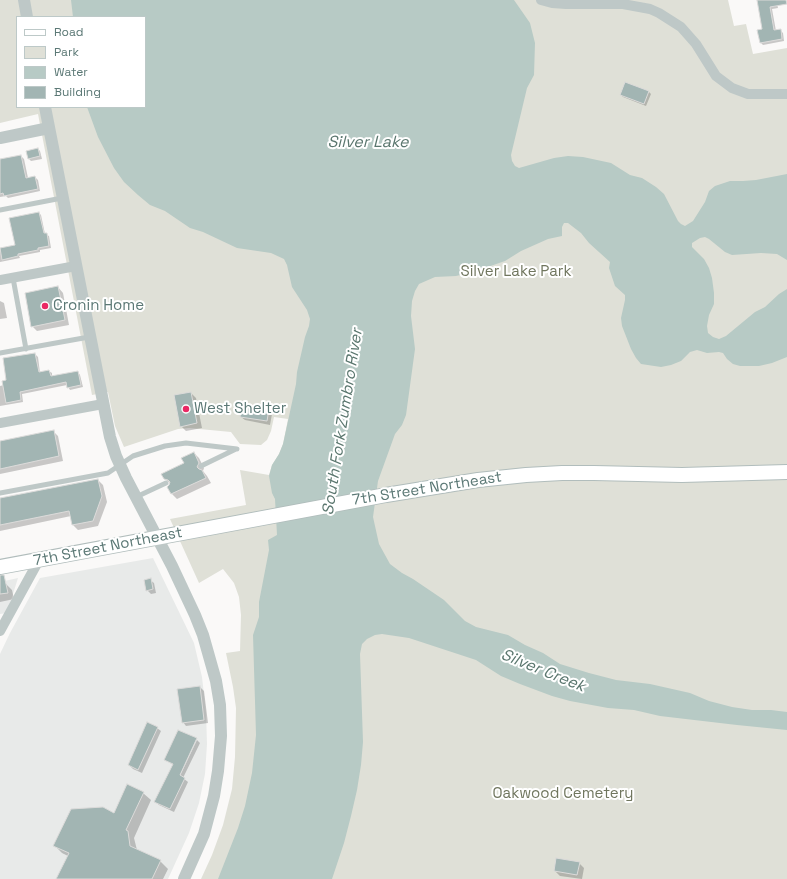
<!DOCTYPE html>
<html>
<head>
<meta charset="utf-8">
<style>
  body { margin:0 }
  #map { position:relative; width:787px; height:879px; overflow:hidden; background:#faf9f8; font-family:"Space Grotesk",sans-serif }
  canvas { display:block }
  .legend { position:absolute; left:16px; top:16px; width:130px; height:92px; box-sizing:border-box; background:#fff; border:1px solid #bdc9c8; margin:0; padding:5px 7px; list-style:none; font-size:12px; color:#5b7875 }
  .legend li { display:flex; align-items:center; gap:8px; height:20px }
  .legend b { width:20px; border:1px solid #bdc9c8 }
</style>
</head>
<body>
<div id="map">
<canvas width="787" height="879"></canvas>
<ul class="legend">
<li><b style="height:5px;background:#fff"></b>Road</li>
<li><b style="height:11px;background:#dfe0d7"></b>Park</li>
<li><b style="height:11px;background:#b7cac5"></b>Water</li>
<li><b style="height:11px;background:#a2b5b3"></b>Building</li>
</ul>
</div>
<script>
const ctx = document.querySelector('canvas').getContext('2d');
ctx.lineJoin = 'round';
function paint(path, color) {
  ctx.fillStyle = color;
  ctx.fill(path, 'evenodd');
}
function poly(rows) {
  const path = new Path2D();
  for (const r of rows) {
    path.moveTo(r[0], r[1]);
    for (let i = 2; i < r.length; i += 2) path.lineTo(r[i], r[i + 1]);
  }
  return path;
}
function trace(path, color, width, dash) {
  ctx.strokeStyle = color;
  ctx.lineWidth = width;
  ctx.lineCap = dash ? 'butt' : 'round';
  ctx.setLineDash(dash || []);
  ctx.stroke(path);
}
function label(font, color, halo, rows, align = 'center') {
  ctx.font = font + ' "Space Grotesk",sans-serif';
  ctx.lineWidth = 4;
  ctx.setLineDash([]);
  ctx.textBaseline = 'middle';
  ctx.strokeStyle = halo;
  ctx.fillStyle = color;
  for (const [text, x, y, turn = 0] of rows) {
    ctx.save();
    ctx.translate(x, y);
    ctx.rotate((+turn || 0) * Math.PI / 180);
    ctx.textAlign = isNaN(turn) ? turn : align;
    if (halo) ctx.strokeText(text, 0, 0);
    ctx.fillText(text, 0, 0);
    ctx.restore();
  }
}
const built = poly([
  [153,558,194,643,202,677,206,712,207,744,205,774,199,803,189,833,168,879,0,879,0,654,10,633,40,578],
  [18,578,7,613,0,614,0,582]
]);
const green = poly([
  [0,0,728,0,734,26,746,24,753,54,787,48,787,879,201,879,212,855,223,825,232,789,235,757,236,708,233,687,226,653,240,651,241,615,239,597,234,583,223,569,199,583,170,519,246,505,240,470,269,475,272,465,279,454,283,444,288,419,274,417,271,431,267,440,261,445,240,444,231,432,189,428,178,429,124,447,115,426,108,392,92,395,38,114,0,123],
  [17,17,145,17,145,107,17,107]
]);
const water = poly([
  [71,0,514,0,530,23,535,43,534,75,527,88,511,155,512,161,515,166,519,168,554,158,568,156,583,157,611,163,630,175,642,178,656,187,664,194,678,221,681,224,685,226,693,221,705,202,709,191,715,186,730,181,743,181,756,180,787,174,787,260,777,254,761,253,732,255,725,252,709,239,705,237,700,238,692,243,692,247,704,259,709,268,712,278,714,293,714,304,709,315,707,326,708,333,713,337,719,339,726,336,755,312,765,307,779,294,787,289,787,357,772,363,759,366,740,366,733,364,727,359,723,353,719,352,707,353,697,350,690,352,681,361,671,365,661,367,641,364,636,358,631,349,622,326,621,318,625,300,625,295,615,286,609,268,610,262,589,243,581,233,568,223,564,223,562,227,562,236,548,239,521,251,505,261,473,272,456,276,435,277,419,284,415,291,412,301,411,316,415,349,406,415,402,425,395,434,378,481,373,517,379,544,390,564,402,573,413,579,444,600,465,621,476,627,508,635,525,645,543,653,560,664,589,673,616,680,650,684,690,693,709,701,732,707,752,710,771,710,787,712,787,730,737,725,660,716,634,710,608,708,570,701,552,696,520,684,501,676,476,660,409,638,382,634,375,635,367,639,362,644,360,654,363,742,361,765,357,790,351,816,344,843,332,879,218,879,238,828,245,806,252,773,256,735,253,635,259,617,259,602,269,550,268,540,277,535,275,499,272,493,269,476,272,465,279,454,283,444,296,384,297,372,305,337,309,326,310,319,307,310,292,287,287,265,284,259,271,253,237,248,203,232,190,228,165,211,150,205,138,195,124,182,114,168,98,137,87,107,145,107,145,17,73,17]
]);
const shadow = poly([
  [758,0,776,0,778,8,772,9,776,31,780,30,783,33,784,41,763,45,761,43,758,31,763,30],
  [626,83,649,92,651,94,646,106,623,97,621,95],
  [38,149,40,151,42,159,31,161,29,159],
  [21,156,24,159,28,178,35,177,38,180,40,191,8,198,6,196,0,197,0,160],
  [39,213,41,215,45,234,49,236,51,248,40,250,40,252,19,256,20,258,0,262,0,250,16,246],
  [58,287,63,293,69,325,37,331,32,326],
  [0,301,4,303,7,318,0,319],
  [35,354,38,357,40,373,49,371,52,373,52,377,78,372,80,375,83,387,70,390,67,385,22,394,23,402,0,406,0,386,4,385,7,381],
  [191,393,196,398,202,428,186,431,181,426],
  [269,410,272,414,270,425,245,420,241,417],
  [53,431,58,436,63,461,0,474,0,442],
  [194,453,199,458,204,468,203,471,207,476,211,483,177,499,172,494,169,487,171,484,165,479,185,464],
  [98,480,103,485,107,502,98,526,78,530,73,525,71,516,0,531,0,499],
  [150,580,154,583,156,593,151,594,147,590],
  [6,584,12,590,14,599,0,602,0,585],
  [200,687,204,691,208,723,186,726,183,722],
  [157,728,161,731,142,773,133,769,129,765],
  [178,731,178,780,197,740,200,743,183,778,188,782,174,812,159,805,156,802,173,765,165,759],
  [143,793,151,800,134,838,137,850,160,861,168,869,163,879,58,879,68,856,62,853,54,845,115,814],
  [579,863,584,868,582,879,560,876,555,871]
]);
const building = poly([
  [757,0,786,0,787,4,770,7,774,30,781,29,782,39,760,43,757,30,762,29,757,0],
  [625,82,649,91,644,104,620,95,625,82],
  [38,148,40,156,28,159,26,151,38,148],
  [21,155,26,178,35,176,38,189,4,196,3,193,0,194,0,159,21,155],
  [39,212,44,233,47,233,49,246,38,248,38,250,18,254,18,256,2,260,0,248,15,245,9,218,39,212],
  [58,286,65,320,31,327,25,293,58,286],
  [35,353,39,372,49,370,51,376,78,371,81,385,67,388,66,382,20,392,21,400,6,403,2,381,6,380,3,358,35,353],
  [191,392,197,423,180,427,174,395,191,392],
  [242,405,269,409,267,421,240,417,242,405],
  [54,430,59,456,0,469,0,441,54,430],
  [194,452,199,463,197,467,199,469,202,470,206,478,171,494,167,487,169,485,170,482,168,480,164,479,161,474,184,463,181,458,194,452],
  [98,479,102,496,93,521,72,525,69,511,0,525,0,498,98,479],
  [0,575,4,575,8,593,0,594,0,575],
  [151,578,153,589,146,591,144,580,151,578],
  [200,686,204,720,182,723,177,689,200,686],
  [147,722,158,727,138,770,128,765,147,722],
  [178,730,197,738,180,775,185,778,170,809,154,802,173,764,164,760,178,730],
  [127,784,144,792,126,830,128,831,130,846,161,860,152,879,56,879,69,853,53,846,71,809,103,807,114,813,127,784],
  [556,858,580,862,577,875,554,871,556,858]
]);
const service = poly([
  [0,210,62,198],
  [13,278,26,349],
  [0,353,89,337],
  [201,466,236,449],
  [0,493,108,473,133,456,165,446,186,443,237,449],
  [136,497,166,483]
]);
const minor = poly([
  [541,0,552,3,566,4,623,4,650,9,659,13,681,27,696,44,716,76,732,88,748,94,787,94],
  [0,280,76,266],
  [0,423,103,404],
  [0,631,39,560]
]);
const tertiary = poly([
  [24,0,27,17],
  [45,107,110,437,116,456,126,478,172,566,195,615,203,635,216,681,220,705,221,736,218,771,214,796,204,834,184,879],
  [0,138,49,128]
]);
const secondary = poly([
  [0,567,386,495,478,480,526,475,562,473,594,473,682,475,787,472]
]);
const markers = [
  [45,306,4,"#ea2864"],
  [186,409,4,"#ea2864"]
];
const parkNames = [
  ["Silver Lake Park",516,272],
  ["Oakwood Cemetery",563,794]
];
const poiNames = [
  ["Cronin Home",53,306],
  ["West Shelter",194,409]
];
const streetNames = [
  ["7th Street Northeast",427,489,-9],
  ["7th Street Northeast",108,547,-11]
];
const waterNames = [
  ["Silver Lake",368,143],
  ["South Fork Zumbro River",343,422,-81],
  ["Silver Creek",543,671,22]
];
paint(built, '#e8eae9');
paint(green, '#dfe0d7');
paint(water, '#b7cac5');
paint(shadow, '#0003');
paint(building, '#a2b5b3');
trace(building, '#dcdbda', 1);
trace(secondary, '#b1bdbc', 16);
trace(service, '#bec8c7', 5);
trace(minor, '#bec8c7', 10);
trace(tertiary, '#bec8c7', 12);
trace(secondary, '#fff', 14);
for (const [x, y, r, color] of markers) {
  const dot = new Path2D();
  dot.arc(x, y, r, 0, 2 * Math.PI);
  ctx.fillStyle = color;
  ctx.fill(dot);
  trace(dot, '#fff', 1.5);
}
label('15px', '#70765e', '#fff', parkNames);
label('15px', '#5b7875', '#fff', poiNames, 'left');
label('15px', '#5b7875', '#fff', streetNames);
label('italic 16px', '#5a766e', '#fff', waterNames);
</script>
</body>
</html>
